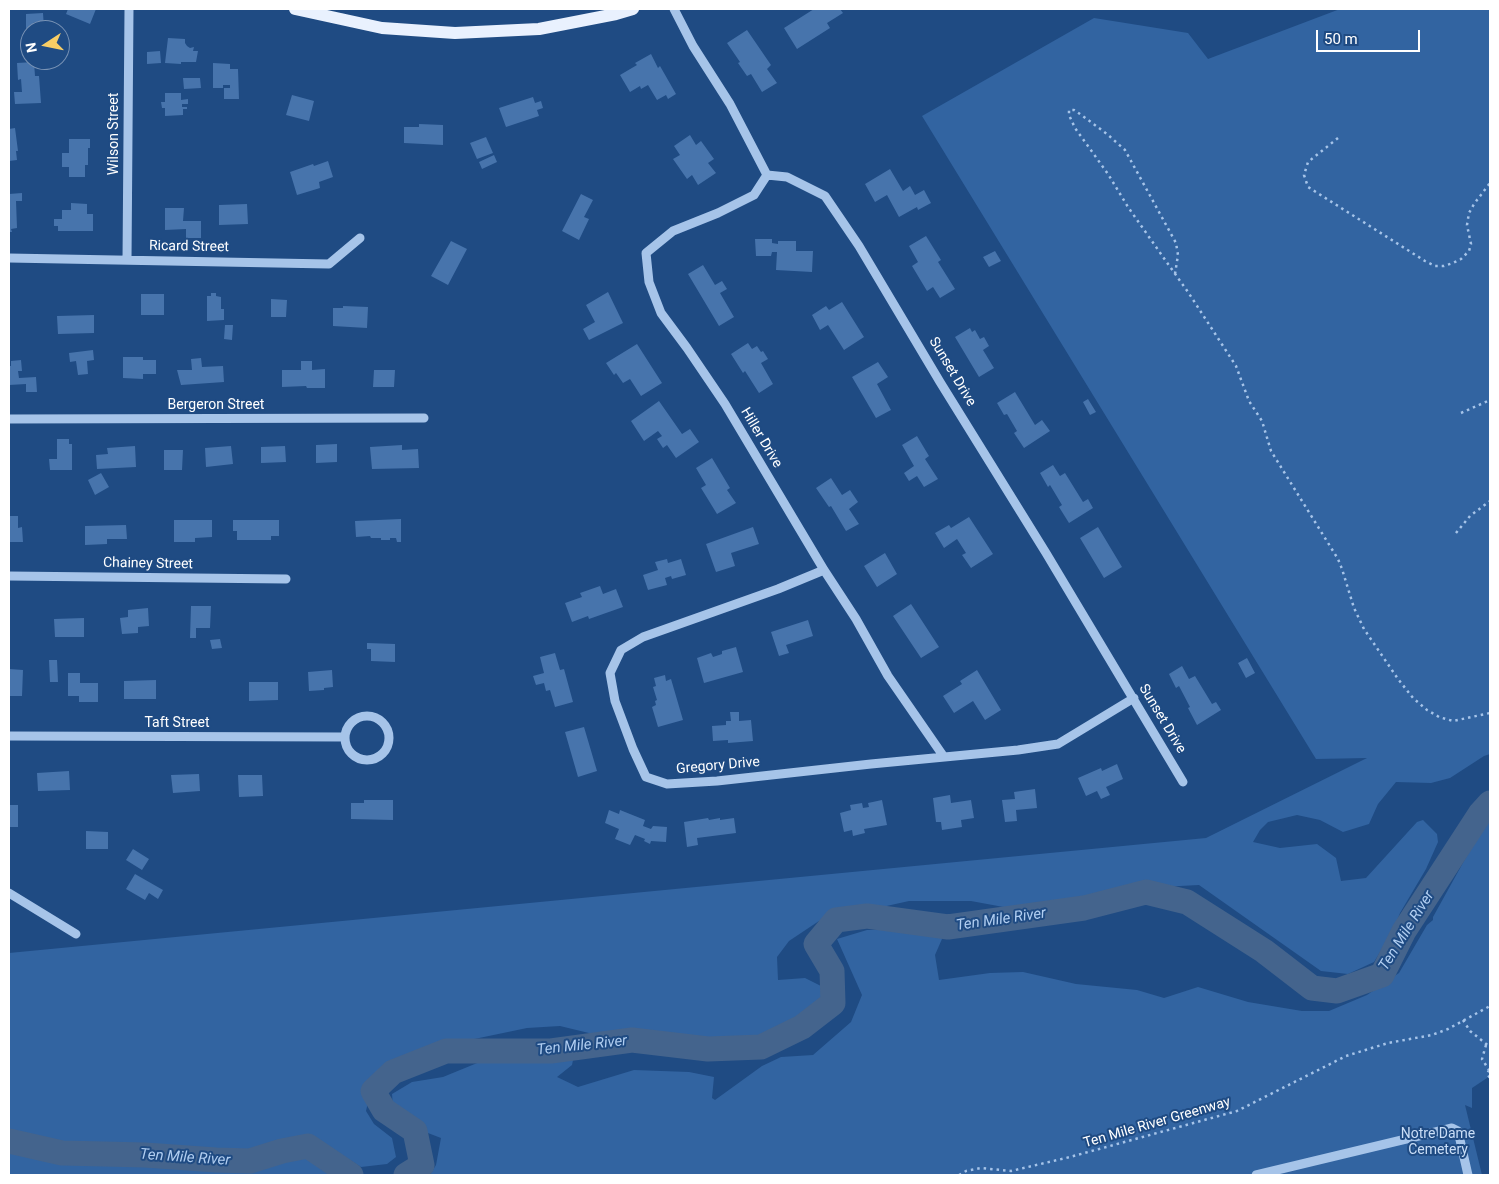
<!DOCTYPE html>
<html>
<head>
<meta charset="utf-8">
<style>
  body { margin:0 }
  #map { position:relative; width:1499px; height:1184px; overflow:hidden; background:#1f4b83; font-family:Roboto,sans-serif }
  canvas { display:block }
  .frame { position:absolute; inset:0; border:10px solid #fff; pointer-events:none }
  .north { position:absolute; left:20px; top:20px; width:50px; height:50px; box-sizing:border-box; background:#1f4b83; border:1px solid #7993b5; border-radius:50%; rotate:259deg; font-size:14px; font-weight:700; line-height:20px; text-align:center; color:#fff }
  .north::after { content:''; display:block; margin:auto; width:18px; height:22px; background:#f8cd65; clip-path:polygon(50% 0,100% 100%,50% 72%,0 100%) }
  .scale { position:absolute; left:1316px; top:30px; width:104px; height:22px; box-sizing:border-box; border:2px solid #fff; border-top:0; padding-left:6px; font-size:15px; line-height:18px; white-space:nowrap; color:#fff; -webkit-text-stroke:4px #1f4b83; paint-order:stroke }
</style>
</head>
<body>
<div id="map">
<canvas width="1499" height="1184"></canvas>
<div class="frame"></div>
<div class="north">N</div>
<div class="scale">50 m</div>
</div>
<script>
const ctx = document.querySelector('canvas').getContext('2d');
ctx.lineJoin = 'round';
function paint(path, color) {
  ctx.fillStyle = color;
  ctx.fill(path, 'evenodd');
}
function poly(rows) {
  const path = new Path2D();
  for (const r of rows) {
    if (r.length === 3) {
      path.moveTo(r[0] + r[2], r[1]);
      path.arc(r[0], r[1], r[2], 0, 2 * Math.PI);
      continue;
    }
    path.moveTo(r[0], r[1]);
    for (let i = 2; i < r.length; i += 2) path.lineTo(r[i], r[i + 1]);
  }
  return path;
}
function trace(path, color, width, dash) {
  ctx.strokeStyle = color;
  ctx.lineWidth = width;
  ctx.lineCap = dash ? 'butt' : 'round';
  ctx.setLineDash(dash || []);
  ctx.stroke(path);
}
function label(font, color, halo, rows, align = 'center') {
  ctx.font = font + ' Roboto,sans-serif';
  ctx.lineWidth = 4;
  ctx.setLineDash([]);
  ctx.textBaseline = 'middle';
  ctx.strokeStyle = halo;
  ctx.fillStyle = color;
  for (const [text, x, y, turn = 0] of rows) {
    ctx.save();
    ctx.translate(x, y);
    ctx.rotate((+turn || 0) * Math.PI / 180);
    ctx.textAlign = isNaN(turn) ? turn : align;
    if (halo) ctx.strokeText(text, 0, 0);
    ctx.fillText(text, 0, 0);
    ctx.restore();
  }
}
const green = poly([
  [1340,9,1490,9,1490,754,1484,756,1450,778,1431,783,1396,782,1378,804,1369,824,1343,832,1320,820,1297,815,1268,822,1260,830,1253,842,1280,848,1317,844,1336,858,1341,881,1366,878,1417,822,1423,820,1437,834,1438,842,1426,869,1400,913,1393,931,1374,962,1348,974,1321,971,1199,885,1122,889,1025,911,971,901,909,901,819,921,789,941,777,957,778,980,805,978,825,988,829,994,819,1015,795,1030,765,1038,646,1038,593,1034,560,1026,527,1028,460,1042,442,1058,384,1072,372,1085,366,1111,374,1124,392,1138,396,1157,387,1164,361,1167,334,1150,326,1149,315,1154,321,1169,332,1175,9,1175,9,953,1206,838,1367,758,1316,759,922,116,1094,18,1188,33,1208,59],
  [1490,814,1490,1076,1472,1088,1472,1108,1465,1105,1482,1175,430,1175,436,1165,441,1138,394,1120,392,1094,412,1082,443,1077,487,1059,558,1048,573,1060,572,1065,557,1077,578,1087,634,1070,689,1072,714,1077,712,1098,715,1100,762,1066,781,1057,813,1055,851,1022,862,995,837,939,867,930,922,929,945,932,935,955,939,980,990,973,1023,972,1076,984,1137,990,1164,998,1198,987,1248,1002,1302,1011,1329,1011,1367,995,1399,973,1427,925,1433,920,1433,917]
]);
const river = poly([
  [9,1141,62,1153,145,1155,216,1160,250,1161,282,1151,308,1146,351,1175],
  [406,1175,422,1165,415,1131,384,1110,373,1091,393,1072,446,1051,551,1051,632,1040,708,1049,761,1047,802,1027,833,1003,832,971,816,944,836,920,867,916,948,927,1084,908,1146,892,1187,902,1264,951,1312,988,1337,991,1382,975,1404,931,1480,814,1490,803]
]);
const building = poly([
  [68,9,96,9,90,24,66,14],
  [814,9,840,9,843,13,827,23,830,28,797,49,784,28],
  [43,13,44,28,26,29,26,14],
  [747,30,771,65,767,69,777,83,762,92,751,74,747,76,738,63,740,62,727,43],
  [168,38,185,39,185,43,187,46,190,48,194,47,193,51,198,51,196,62,181,62,181,64,165,63],
  [160,51,161,63,147,64,147,52],
  [651,54,658,68,660,66,676,94,668,99,666,95,657,100,648,85,641,89,640,86,630,92,620,75,637,65,635,63],
  [34,62,35,76,39,76,41,103,15,104,14,92,22,92,21,79,18,80,17,63],
  [213,63,230,64,230,69,238,69,239,99,224,99,224,88,230,88,230,85,223,85,223,88,213,88],
  [183,78,200,78,201,88,184,89],
  [165,93,181,93,181,100,188,99,188,104,182,104,182,107,187,107,187,109,183,109,183,115,165,116,165,108,162,108,161,102,165,102],
  [292,95,314,101,309,121,286,115],
  [533,97,535,103,541,101,543,108,537,110,539,116,506,127,499,108],
  [419,124,443,125,443,145,404,143,404,127,419,127],
  [15,128,18,151,16,151,17,160,9,161,9,129],
  [690,135,696,145,701,141,714,159,708,163,716,173,698,185,692,175,687,179,673,159,680,155,674,146],
  [486,137,493,153,477,159,470,143],
  [69,139,90,139,90,148,88,148,88,165,85,165,85,177,69,177,69,167,62,167,62,153,69,153],
  [494,155,497,162,482,169,479,162],
  [328,161,333,177,319,182,320,188,297,195,290,172,313,164,314,166],
  [890,169,903,191,910,186,915,195,924,190,931,203,918,210,917,207,899,217,887,195,875,202,865,184],
  [22,193,22,201,16,201,17,228,11,229,12,232,9,232,9,194],
  [581,194,593,200,584,217,589,219,579,240,562,231],
  [71,203,87,204,87,214,93,214,93,231,58,231,58,226,54,226,54,219,62,219,62,210,71,210],
  [247,204,248,224,219,225,219,205],
  [165,208,184,208,183,221,201,221,201,238,186,238,186,229,165,230],
  [926,236,941,260,938,262,955,289,940,298,933,287,927,291,912,266,918,262,909,246],
  [755,239,772,239,772,243,778,244,778,241,796,241,796,251,813,251,812,272,776,270,777,252,772,252,771,256,756,256],
  [451,241,467,249,448,285,431,276],
  [995,251,1001,261,989,267,983,257],
  [703,265,715,285,722,281,727,289,720,293,734,317,719,326,688,274],
  [608,292,623,323,589,340,583,329,595,322,586,305],
  [211,293,216,293,216,296,221,297,221,309,224,309,224,320,207,321,207,296,211,296],
  [141,294,164,294,164,315,141,315],
  [271,299,287,300,286,317,271,317],
  [842,302,864,337,844,350,828,325,820,330,812,315,826,306,829,310],
  [343,306,368,307,367,328,333,326,333,308,343,308],
  [94,315,94,333,58,334,57,316],
  [225,325,233,325,232,340,224,339],
  [970,328,972,332,975,330,980,339,984,337,989,346,983,350,994,368,979,377,955,337],
  [748,343,752,349,757,346,761,352,763,351,768,359,761,363,773,384,759,393,745,371,743,373,731,354],
  [637,344,662,383,641,396,630,379,623,383,616,373,614,375,606,363],
  [93,350,94,360,87,361,88,374,78,375,76,361,70,362,69,353],
  [123,357,143,357,143,360,156,360,156,374,143,374,143,379,123,378],
  [201,358,202,367,223,366,224,382,181,385,177,370,192,370,191,359],
  [21,360,22,371,18,371,19,378,36,377,37,392,26,392,26,384,9,385,9,366,11,366,11,361],
  [301,361,312,361,312,370,325,369,325,388,307,388,306,386,282,387,282,370,301,370],
  [878,362,888,377,877,384,891,410,876,418,852,377],
  [374,370,395,370,394,387,373,387],
  [1015,392,1035,425,1042,420,1050,431,1024,448,1014,433,1017,431,1007,414,1004,415,997,403],
  [1088,399,1096,412,1090,415,1083,402],
  [659,401,682,434,690,429,699,442,676,458,667,445,663,448,657,439,662,436,658,431,644,441,631,421],
  [917,436,929,456,925,459,938,479,924,487,917,476,909,481,904,473,914,466,902,445],
  [57,439,69,439,69,444,72,444,72,470,50,470,49,459,57,459],
  [337,444,337,462,316,463,316,445],
  [402,445,402,450,418,449,419,468,372,469,370,447],
  [135,446,136,467,97,469,96,455,108,454,107,448],
  [231,446,233,464,206,467,205,448],
  [285,446,286,462,261,463,261,447],
  [164,450,183,450,182,470,164,470],
  [712,458,730,488,727,490,736,503,717,514,701,488,706,485,696,468],
  [1053,465,1060,476,1065,473,1083,502,1088,499,1093,508,1069,523,1059,507,1062,505,1050,485,1048,487,1040,473],
  [101,473,109,487,95,495,88,480],
  [831,478,842,495,850,490,858,502,849,509,859,524,846,531,831,506,829,507,816,488],
  [9,516,18,516,18,528,22,527,23,542,9,542],
  [969,517,993,554,971,568,962,555,966,553,957,539,944,548,935,533,949,525,951,528],
  [401,519,401,542,397,542,396,538,390,538,390,540,381,540,381,538,371,538,370,536,356,537,355,521],
  [174,520,212,520,212,537,195,538,195,542,174,542],
  [233,520,279,520,279,536,271,536,271,540,237,540,237,531,233,531],
  [126,525,127,539,107,539,107,544,85,545,85,526],
  [753,527,759,544,731,553,735,566,716,572,706,544],
  [1098,527,1122,567,1104,578,1080,538],
  [885,553,897,574,877,587,864,566],
  [667,559,668,563,681,559,686,575,672,579,671,576,665,578,667,585,648,590,643,575,658,570,655,562],
  [600,586,603,594,616,589,623,607,589,619,588,616,572,622,565,603,582,597,580,593],
  [911,604,939,647,921,658,893,616],
  [191,606,211,606,210,628,196,628,196,638,190,638],
  [148,608,149,626,138,627,138,633,122,634,120,618,128,617,128,610],
  [84,618,84,637,55,637,54,619],
  [808,620,813,636,786,645,789,653,779,656,771,632],
  [220,639,222,648,212,649,210,640],
  [367,643,395,644,395,662,371,661,371,649,367,649],
  [736,647,743,672,704,683,697,658,711,653,713,657,722,654,722,651],
  [555,653,560,670,564,669,573,702,555,707,550,690,546,691,544,683,536,685,533,676,544,673,540,657],
  [1247,658,1255,673,1246,678,1238,663],
  [49,660,57,660,58,682,50,682],
  [1182,666,1189,679,1195,676,1212,704,1216,702,1221,710,1197,725,1188,708,1190,707,1179,686,1176,688,1169,674],
  [9,669,23,670,22,696,9,696],
  [332,670,333,687,324,688,324,690,309,691,308,672],
  [977,670,1001,710,985,720,973,701,954,713,943,696,962,684,960,681],
  [68,673,80,673,80,683,98,683,98,702,79,702,79,696,68,696],
  [665,675,666,681,671,679,683,720,658,727,652,707,656,705,655,701,657,700,653,687,656,686,654,678],
  [156,680,156,699,124,699,124,681],
  [249,682,278,682,278,700,249,701],
  [730,712,739,712,739,721,751,720,753,741,728,743,728,740,713,741,712,726,726,725,726,721,731,721],
  [584,727,597,771,578,777,565,732],
  [1117,764,1123,779,1106,787,1110,795,1101,799,1097,791,1086,796,1078,778,1101,768,1102,771],
  [69,771,70,790,38,791,37,773],
  [199,774,200,791,173,793,171,775],
  [238,775,262,775,263,796,239,797],
  [1035,789,1037,808,1016,810,1017,821,1005,822,1002,800,1015,799,1014,792],
  [950,795,951,803,971,800,974,818,961,820,962,827,942,830,941,822,936,822,933,798],
  [364,800,393,800,393,820,351,819,351,803,364,803],
  [882,800,887,825,864,829,865,833,853,836,852,830,844,832,840,813,851,810,850,805,862,803,863,808,869,807,868,803],
  [9,805,18,805,18,827,9,827],
  [609,810,619,814,620,810,645,820,643,826,651,829,653,826,667,827,666,842,651,841,650,844,644,841,645,839,635,835,630,845,615,839,619,829,605,823],
  [708,818,709,820,720,818,720,820,734,818,736,833,697,838,698,845,687,847,684,822],
  [86,831,108,832,108,849,86,849],
  [133,849,149,859,142,870,126,860],
  [135,874,163,890,158,899,149,893,145,900,126,889]
]);
const path = poly([
  [1338,138,1308,162,1304,175,1308,187,1425,261,1435,266,1444,266,1453,263,1461,259,1469,251,1471,244,1467,225,1469,213,1474,204,1490,183],
  [1175,274,1178,255,1176,243,1125,150,1107,134,1080,114,1074,110,1069,110,1069,115,1075,128,1108,174,1128,207,1168,264,1188,292,1236,366,1249,401,1262,421,1271,451,1338,559,1342,569,1354,608,1364,629,1398,679,1413,698,1427,710,1439,717,1453,721,1490,713],
  [1461,413,1490,400],
  [1456,533,1470,516,1490,501],
  [1463,1020,1470,1031,1490,1047],
  [1486,1045,1482,1059,1489,1070],
  [1489,1070,1487,1074,1490,1078],
  [959,1175,966,1171,981,1168,1011,1171,1070,1157,1237,1111,1346,1056,1388,1043,1432,1035,1448,1029,1490,1006]
]);
const minor = poly([
  [674,9,693,46,730,104,767,175,787,177,825,196,859,246,940,382,1046,553,1183,782],
  [767,175,754,195,718,213,673,231,646,253,649,282,661,313,687,348,725,404,824,570,856,619,888,676,944,757],
  [9,258,329,264,360,238],
  [127,260,129,9],
  [9,419,424,418],
  [824,570,778,589,643,637,621,650,610,673,615,701,633,749,646,777,667,784,717,781,871,764,1018,750,1058,744,1134,698],
  [9,576,286,579],
  [367,738,22],
  [9,736,345,737],
  [9,893,76,934],
  [1256,1175,1452,1128,1458,1131,1468,1175]
]);
const major = poly([
  [295,9,382,28,455,33,539,29,616,14,633,9]
]);
const streetNames = [
  ["Wilson Street",114,134,-90],
  ["Ricard Street",189,247,1],
  ["Sunset Drive",952,372,59],
  ["Bergeron Street",216,405],
  ["Hiller Drive",761,438,59],
  ["Chainey Street",148,564,1],
  ["Sunset Drive",1162,719,59],
  ["Taft Street",177,723],
  ["Gregory Drive",718,766,-5],
  ["Ten Mile River Greenway",1157,1123,-16]
];
const parkNames = [
  ["Notre Dame",1438,1134],
  ["Cemetery",1438,1150]
];
const waterNames = [
  ["Ten Mile River",1001,920,-8],
  ["Ten Mile River",1407,931,-58],
  ["Ten Mile River",582,1046,-6],
  ["Ten Mile River",185,1158,4]
];
paint(green, '#3264a1');
trace(river, '#44648d', 25);
paint(building, '#4774ac');
trace(path, '#a6c4e9', 2.5, [2.5, 4]);
trace(minor, '#a6c4e9', 9);
trace(major, '#e9f1fe', 12);
label('14px', '#fff', '#1f4b83', streetNames);
label('14px', '#cadef7', '#1f4b83', parkNames);
label('italic 15px', '#b1cef1', '#1f4b83', waterNames);
</script>
</body>
</html>
